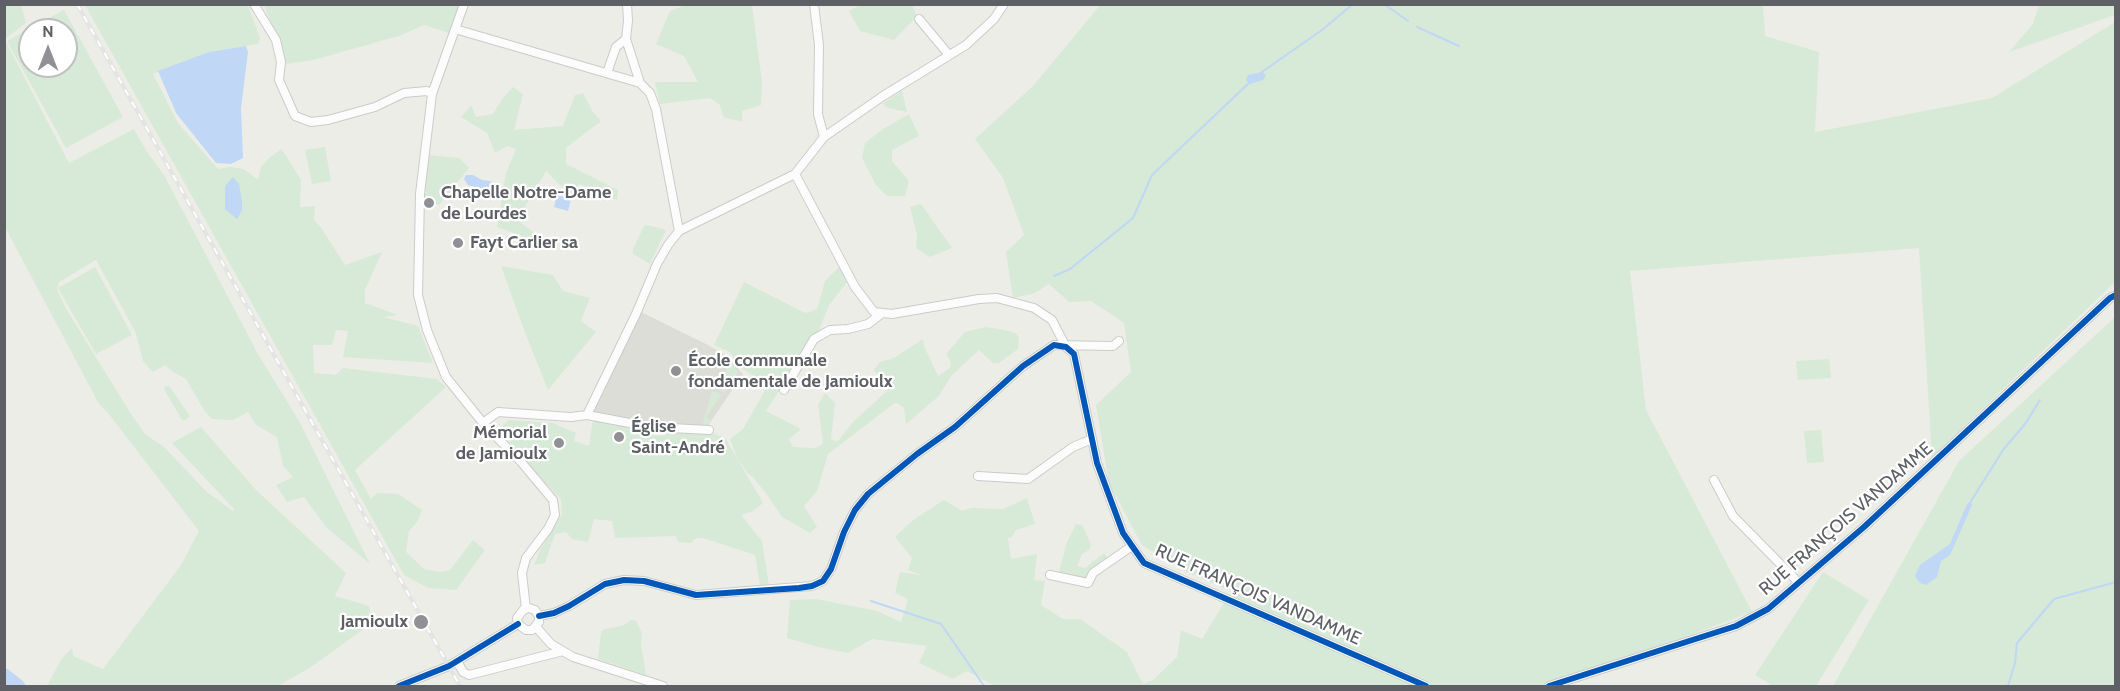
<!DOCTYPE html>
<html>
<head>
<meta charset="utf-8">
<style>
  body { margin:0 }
  #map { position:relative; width:2120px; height:691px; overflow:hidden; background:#edede8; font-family:Cabin,sans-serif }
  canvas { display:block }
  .frame { position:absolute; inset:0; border:6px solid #5e6066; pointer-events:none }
  .north { position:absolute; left:18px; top:18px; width:60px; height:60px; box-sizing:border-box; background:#fff; border:2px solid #bfbfc2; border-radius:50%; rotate:0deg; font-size:16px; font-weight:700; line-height:24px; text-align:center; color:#5e6066 }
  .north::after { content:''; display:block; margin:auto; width:21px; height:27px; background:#909194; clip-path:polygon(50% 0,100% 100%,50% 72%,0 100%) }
</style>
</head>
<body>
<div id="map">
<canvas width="2120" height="691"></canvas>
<div class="frame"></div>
<div class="north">N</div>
</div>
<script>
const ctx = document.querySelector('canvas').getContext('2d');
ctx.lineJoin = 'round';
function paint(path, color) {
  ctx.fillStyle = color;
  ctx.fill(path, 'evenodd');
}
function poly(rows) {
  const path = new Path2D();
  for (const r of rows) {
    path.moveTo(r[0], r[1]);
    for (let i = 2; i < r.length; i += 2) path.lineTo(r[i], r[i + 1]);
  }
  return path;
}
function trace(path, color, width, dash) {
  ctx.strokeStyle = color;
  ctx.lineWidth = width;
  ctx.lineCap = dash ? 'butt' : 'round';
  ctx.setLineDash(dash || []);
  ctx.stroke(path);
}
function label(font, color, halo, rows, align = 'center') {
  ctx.font = font + ' Cabin,sans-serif';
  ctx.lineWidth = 4.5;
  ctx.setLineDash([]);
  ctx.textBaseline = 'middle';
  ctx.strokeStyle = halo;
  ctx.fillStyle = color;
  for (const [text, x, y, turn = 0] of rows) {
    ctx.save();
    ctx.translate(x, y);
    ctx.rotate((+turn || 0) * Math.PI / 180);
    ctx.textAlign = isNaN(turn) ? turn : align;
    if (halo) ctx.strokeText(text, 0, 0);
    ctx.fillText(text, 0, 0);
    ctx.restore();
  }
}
const education = poly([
  [639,311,708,345,725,355,743,374,707,427,666,424,591,412]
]);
const green = poly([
  [5,4,21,5,26,23,5,39],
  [688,4,752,5,762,82,761,105,742,111,742,122,723,117,720,105,710,98,660,104,655,82,698,82,684,56,656,44,670,11],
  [85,5,248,5,260,38,258,44,209,52,153,74,178,123,218,169,230,167,244,169,258,180,261,167,270,157,282,149,301,180,300,207,315,206,314,220,322,229,345,265,382,252,365,290,365,303,398,315,383,317,418,326,433,363,343,357,348,331,336,330,332,345,313,345,314,373,336,375,343,368,437,379,446,387,355,470,371,499,377,493,398,494,422,510,417,522,409,531,406,552,424,569,440,572,450,570,473,540,485,550,456,590,428,588,404,575],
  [264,5,459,5,449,33,424,25,399,36,313,60,287,64],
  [860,5,912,5,917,16,894,40,860,31,849,11],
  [1100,5,1763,5,1765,36,1819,52,1815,132,1992,98,2115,22,2115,282,1932,457,1919,248,1630,271,1646,410,1752,612,1554,686,995,686,967,671,953,679,919,663,927,646,872,639,848,653,818,647,787,638,790,600,816,599,877,611,901,622,908,599,895,593,900,572,921,575,908,570,912,558,895,537,913,520,944,500,962,511,971,508,1003,509,1027,498,1035,524,1016,530,1012,537,1008,538,1011,559,1037,554,1034,580,1045,581,1041,605,1063,619,1080,619,1127,652,1143,684,1153,680,1177,657,1181,630,1202,639,1231,591,1182,570,1142,545,1109,483,1096,405,1131,372,1124,323,1091,301,1069,302,1049,284,1035,293,1013,298,1006,252,1024,235,1003,178,975,139,1033,86],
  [2039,5,2115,5,2115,15,2009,52,2033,24],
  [64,10,123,117,66,148,7,41],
  [30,30,66,30,66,66,30,66],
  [5,40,69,163,134,129,147,152,164,175,258,354,299,421,370,564,326,527,304,497,287,502,276,485,293,477,283,466,277,437,256,425,248,412,233,420,212,419,204,410,186,379,173,372,165,365,153,372,143,361,135,331,96,260,59,282,57,289,65,307,131,414,145,434,164,447,207,492,233,511,234,509,172,443,201,427,256,490,346,573,335,596,369,606,373,622,368,626,311,667,278,686,47,686,62,658,72,648,73,656,103,669,181,565,199,531,108,413,99,404,5,227],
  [513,87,523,94,514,130,563,126,575,95,583,93,593,112,601,121,566,148,566,164,618,190,617,200,580,184,572,197,546,171,517,220,555,248,497,227,506,173,516,149,507,146,495,153,487,133,461,117,471,105,476,117,493,114,503,98],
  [902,91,907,112,885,107,883,103],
  [909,114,919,136,892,150,892,161,909,181,905,196,887,196,876,185,862,158,865,143,883,129],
  [325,147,331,181,312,184,305,150],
  [428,155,459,158,469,168,439,205,425,200],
  [921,204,952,248,930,257,916,248,917,235,910,207],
  [647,225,666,230,650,264,633,254,633,249,644,226],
  [501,266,553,275,563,291,590,298,581,321,596,332,548,390,524,330],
  [840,266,847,282,829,305,819,330,766,411,801,429,789,439,793,447,815,448,823,444,818,405,825,393,835,403,831,439,837,442,854,421,887,391,883,381,874,370,880,362,894,358,923,339,924,346,938,376,950,368,951,362,946,354,965,332,986,327,1004,330,1015,333,1019,337,1018,349,999,363,993,363,979,350,951,376,939,396,906,424,904,408,896,402,828,454,817,491,804,506,817,527,810,533,782,517,768,496,753,477,748,474,737,458,730,439,743,429,768,385,743,369,736,362,730,352,714,345,744,282,805,313,817,309,825,281],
  [95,267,132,335,96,354,58,288],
  [2115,317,2115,686,1833,686,1959,461],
  [1829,359,1831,378,1798,380,1796,361],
  [729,361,738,372,724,392,722,391],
  [169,386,190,416,186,420,182,420,165,391,164,387],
  [712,391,722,394,706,417,712,421,702,427],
  [593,419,650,430,655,436,665,436,667,430,710,432,725,438,763,503,753,511,741,515,762,541,769,586,760,585,755,555,703,538,696,538,691,543,678,542,676,536,615,538,612,521,594,519,588,542,572,539,566,532,555,534,545,563,534,565,540,550,562,514,561,499,517,453,503,431,503,425,509,420,553,423,576,433,574,441,589,446],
  [1821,430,1824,462,1807,463,1804,431],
  [1076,524,1083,526,1091,545,1089,550,1082,554,1077,566,1085,568,1104,553,1109,560,1082,581,1058,575,1067,542],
  [1823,572,1869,600,1816,686,1773,686,1755,675],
  [631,620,636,621,642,633,641,643,646,675,598,659,601,632,605,629,622,626]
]);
const water = poly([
  [246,46,248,52,241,108,243,158,231,164,216,163,176,113,158,71,209,52],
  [1262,72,1266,75,1263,80,1250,84,1246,80,1248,75],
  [466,175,473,175,482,180,490,181,493,184,493,191,486,193,483,188,479,189,468,185,464,179],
  [233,177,239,184,242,201,242,210,237,219,225,209,225,186],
  [557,195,571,199,568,211,554,207],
  [1971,501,1972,505,1950,555,1941,561,1937,577,1926,585,1920,583,1915,576,1920,565,1950,544,1967,504]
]);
const stream = poly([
  [1384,4,1408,21],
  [1417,27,1459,46],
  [1259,74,1322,30,1353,4],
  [1054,276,1070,269,1133,218,1152,175,1250,82],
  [1971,501,2003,450,2025,424,2040,400],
  [871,601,941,624,984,686],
  [2008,686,2015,663,2017,643,2054,599,2116,582]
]);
const river = poly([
  [4,675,18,686]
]);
const minor = poly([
  [254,4,276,40,281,62,279,80,295,116,311,122,328,120,375,107,404,93,427,91,432,94],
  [464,4,432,94,420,194,418,295,427,330,446,377,483,423,522,463,553,500,555,515,548,529,526,558,522,573,526,609],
  [814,4,819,45,818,114,824,137],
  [919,19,949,55],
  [455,29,640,83,650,93,656,109,679,231],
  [626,39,640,83],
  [607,73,616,47,626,39,628,21,627,4],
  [795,174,855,287,874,312,892,314,979,299,997,298,1034,308,1052,320,1066,347,1074,354,1097,463,1123,533,1144,563,1426,686],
  [784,390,814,339,830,330,848,329,868,324,881,314],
  [587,415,651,427,709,430],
  [483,423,498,412,571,417,587,415,636,314,657,264,668,245,679,231,795,174,824,137,883,96,966,45,994,19,1004,4],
  [978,476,1028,479,1073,447,1092,439],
  [1714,480,1733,516,1799,583],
  [1050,575,1088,583,1093,573,1132,546],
  [539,616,554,613,569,606,605,584,624,580,644,581,696,595,812,586,823,581,831,569,844,532,855,510,868,494,917,454,955,427,1023,366,1054,345,1113,346,1119,341],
  [518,624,517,618,524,609,529,608,535,610,539,616],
  [518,624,526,630,532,630,539,622,539,616],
  [536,627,551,644,573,657,663,686],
  [457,661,463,672,469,675,563,651],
  [399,686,449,666,518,624],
  [1549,686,1736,626,1768,609,1864,527,2110,298,2116,295]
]);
const rail = poly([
  [77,4,460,686]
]);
const cycleway = poly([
  [539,616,554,613,569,606,605,584,624,580,644,581,696,595,799,588,812,586,823,581,831,569,844,532,855,510,868,494,917,454,955,427,1023,366,1054,345,1066,347,1074,354,1097,463,1123,533,1144,563,1426,686],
  [399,686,449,666,518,624],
  [1549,686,1736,626,1768,609,1864,527,2110,298,2116,295]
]);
const markers = [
  [429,203,6,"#909194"],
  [458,243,6,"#909194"],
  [676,371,6,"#909194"],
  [619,437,6,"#909194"],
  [559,443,6,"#909194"],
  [421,622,8,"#909194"]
];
const poiNames = [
  ["Chapelle Notre-Dame",441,193],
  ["de Lourdes",441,214],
  ["Fayt Carlier sa",470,243],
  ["École communale",688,361],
  ["fondamentale de Jamioulx",688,382],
  ["Église",631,427],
  ["Saint-André",631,448],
  ["Mémorial",547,433,"right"],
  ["de Jamioulx",547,454,"right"],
  ["Jamioulx",408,622,"right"]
];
const streetNames = [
  ["RUE FRANÇOIS VANDAMME",1846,519,-41],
  ["RUE FRANÇOIS VANDAMME",1258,595,24]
];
paint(education, '#ddddd7');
paint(green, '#d7e9d7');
paint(water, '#c0d7f5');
trace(stream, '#c0d7f5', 2);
trace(river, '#c0d7f5', 14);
trace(minor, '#cbcbca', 10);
trace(minor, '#fcfcfc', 8);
trace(rail, '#e4e4e3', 4.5);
trace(rail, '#fff', 2, [7]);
trace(cycleway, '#0057b8', 6);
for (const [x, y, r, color] of markers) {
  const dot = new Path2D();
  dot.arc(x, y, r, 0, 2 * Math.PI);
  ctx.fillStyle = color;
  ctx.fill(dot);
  trace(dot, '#fff', 2);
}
label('bold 18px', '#5e6066', '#fff', poiNames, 'left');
label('18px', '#5e6066', '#fff', streetNames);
</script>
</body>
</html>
